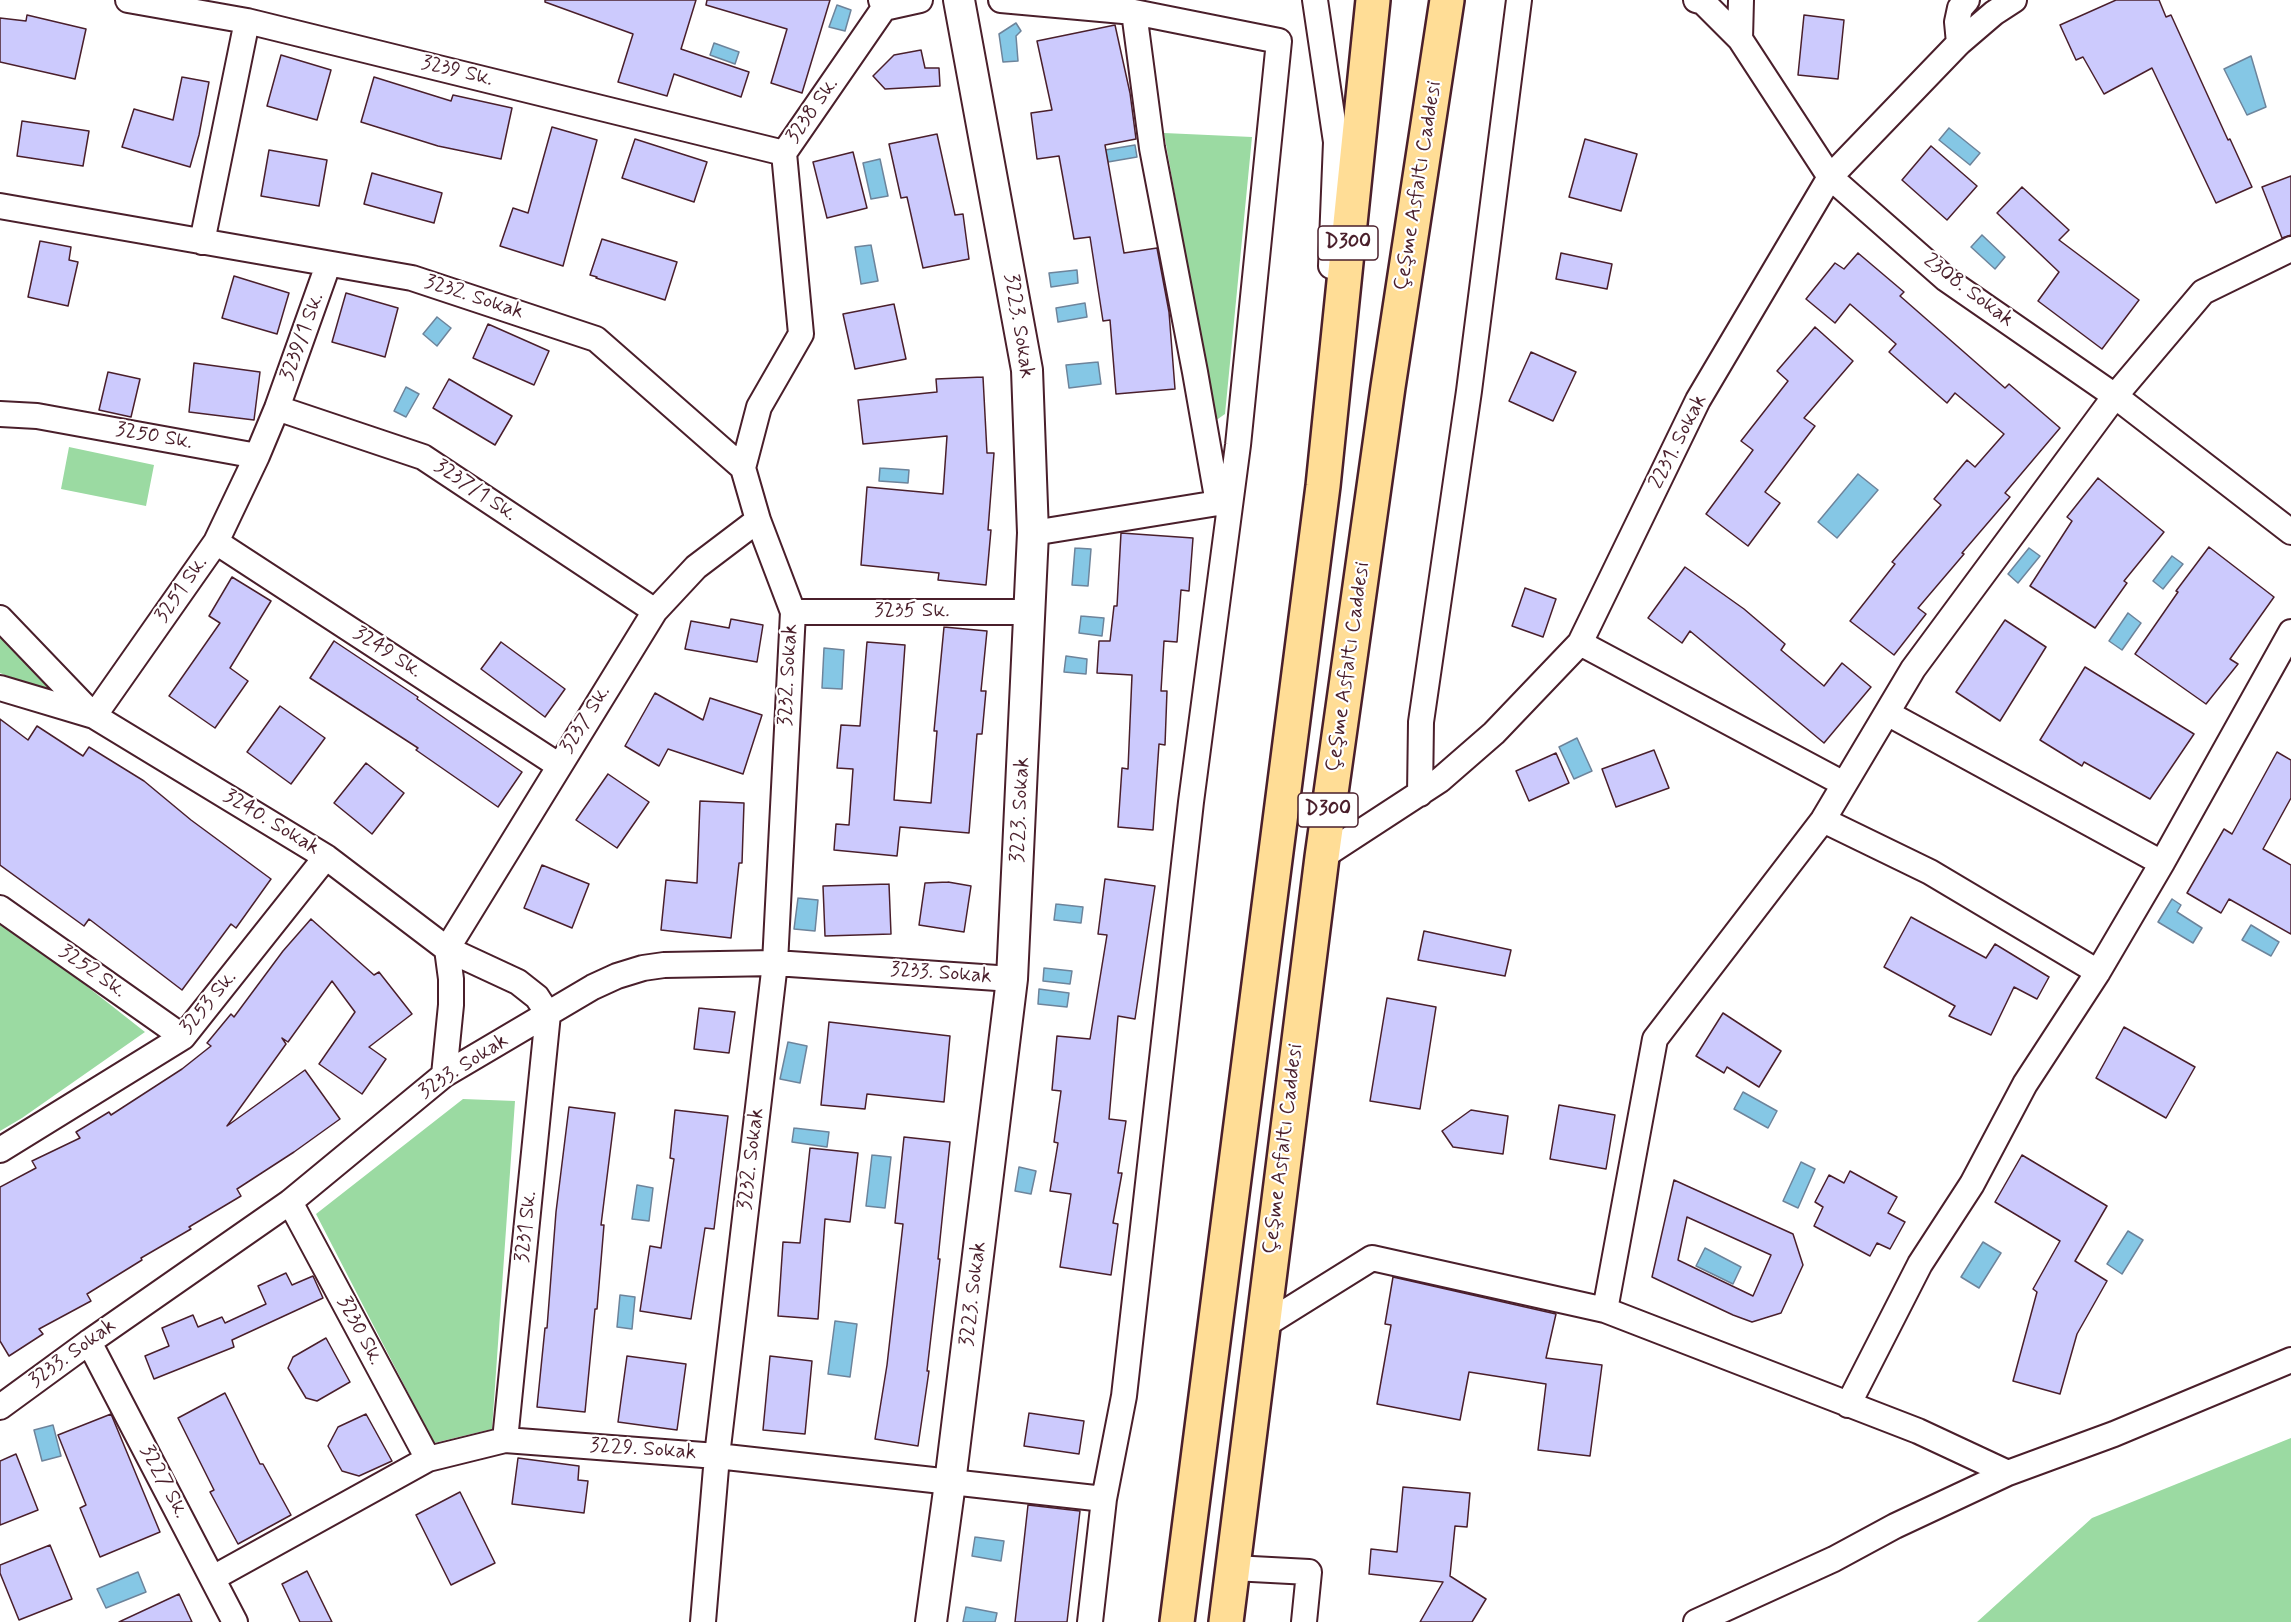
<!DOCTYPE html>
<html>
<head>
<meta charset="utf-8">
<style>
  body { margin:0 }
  canvas { display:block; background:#fff }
</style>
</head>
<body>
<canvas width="2291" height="1622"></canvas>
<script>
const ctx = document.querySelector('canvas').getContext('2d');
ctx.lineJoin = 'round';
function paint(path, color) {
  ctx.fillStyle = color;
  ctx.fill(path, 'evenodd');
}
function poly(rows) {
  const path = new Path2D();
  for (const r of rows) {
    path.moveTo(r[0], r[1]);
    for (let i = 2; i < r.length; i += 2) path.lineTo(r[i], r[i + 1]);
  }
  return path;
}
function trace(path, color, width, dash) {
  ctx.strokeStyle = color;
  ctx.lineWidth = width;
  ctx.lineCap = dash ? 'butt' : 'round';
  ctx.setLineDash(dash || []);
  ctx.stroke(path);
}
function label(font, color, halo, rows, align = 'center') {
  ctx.font = font + ' Mynerve,sans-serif';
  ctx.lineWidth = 4.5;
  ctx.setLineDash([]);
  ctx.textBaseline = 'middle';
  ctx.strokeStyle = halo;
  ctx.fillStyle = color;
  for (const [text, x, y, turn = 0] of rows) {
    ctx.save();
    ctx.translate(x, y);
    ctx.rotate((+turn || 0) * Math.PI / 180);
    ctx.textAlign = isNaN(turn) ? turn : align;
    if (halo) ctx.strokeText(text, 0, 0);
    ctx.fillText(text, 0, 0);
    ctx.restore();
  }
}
const green = poly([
  [1164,133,1252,137,1225,414,1215,421],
  [69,447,154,465,146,506,61,489],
  [0,635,7,645,74,702,0,673],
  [0,918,145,1032,22,1118,0,1131],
  [463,1099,515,1101,492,1429,434,1443,316,1214],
  [2291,1438,2291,1622,1977,1622,2092,1518]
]);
const water = poly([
  [837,5,851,10,845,31,829,27,837,5],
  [1016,23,1021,31,1016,36,1018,61,1003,62,999,34,1016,23],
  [714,43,739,52,735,64,710,55,714,43],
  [2251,56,2266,107,2247,115,2224,69,2251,56],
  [1949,128,1980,153,1970,165,1939,140,1949,128],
  [1135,145,1137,157,1108,162,1105,150,1135,145],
  [880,159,888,196,871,199,863,163,880,159],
  [1982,235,2005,257,1995,269,1971,247,1982,235],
  [871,245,878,281,861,284,855,247,871,245],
  [1077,270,1078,283,1051,287,1049,273,1077,270],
  [1085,303,1087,317,1058,322,1056,308,1085,303],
  [437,317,451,328,437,346,423,334,437,317],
  [1098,362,1101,384,1069,388,1066,365,1098,362],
  [406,387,419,394,406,417,394,411,406,387],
  [880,468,909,470,908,483,879,481,880,468],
  [1858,474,1878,490,1837,538,1818,522,1858,474],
  [1075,548,1091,549,1088,586,1072,585,1075,548],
  [2029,548,2040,556,2018,583,2008,574,2029,548],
  [2172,556,2183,564,2163,589,2153,581,2172,556],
  [2128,613,2141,623,2122,650,2109,641,2128,613],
  [1081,616,1104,618,1102,636,1079,633,1081,616],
  [824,648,844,650,842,689,822,688,824,648],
  [1066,656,1087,659,1086,674,1064,672,1066,656],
  [1577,738,1592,771,1574,779,1559,747,1577,738],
  [798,898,818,900,815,931,794,929,798,898],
  [2172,899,2181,905,2177,912,2202,928,2193,943,2158,922,2172,899],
  [1056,904,1083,907,1081,923,1054,920,1056,904],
  [2251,925,2279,942,2271,956,2242,940,2251,925],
  [1044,968,1072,971,1070,984,1043,981,1044,968],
  [1039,989,1069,993,1067,1007,1038,1004,1039,989],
  [788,1042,807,1046,800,1083,780,1079,788,1042],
  [1743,1092,1777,1111,1768,1128,1734,1109,1743,1092],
  [794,1128,829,1132,827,1147,792,1142,794,1128],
  [872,1155,891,1157,885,1208,866,1206,872,1155],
  [1801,1162,1815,1169,1798,1208,1783,1201,1801,1162],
  [1019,1167,1036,1171,1031,1194,1015,1191,1019,1167],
  [637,1185,653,1188,649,1221,632,1219,637,1185],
  [2128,1231,2143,1240,2122,1274,2107,1264,2128,1231],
  [1983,1242,2001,1253,1979,1288,1961,1277,1983,1242],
  [1705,1248,1741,1267,1733,1284,1696,1266,1705,1248],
  [620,1295,635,1297,632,1329,617,1327,620,1295],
  [835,1321,857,1324,850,1377,828,1374,835,1321],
  [53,1425,61,1456,42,1461,34,1430,53,1425],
  [975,1537,1004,1541,1001,1561,972,1556,975,1537],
  [138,1572,146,1592,106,1608,97,1589,138,1572],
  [966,1607,997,1613,995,1622,963,1622,966,1607]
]);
const building = poly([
  [545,0,696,0,681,49,749,72,741,97,674,74,667,96,618,82,633,34,545,2,545,0],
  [707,0,830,0,802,93,771,83,787,29,706,5,707,0],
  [2116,0,2159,0,2166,17,2171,15,2228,140,2230,139,2252,187,2216,203,2152,68,2104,94,2083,57,2076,60,2060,25,2116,0],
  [27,15,86,29,75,79,0,62,0,18,26,21,27,15],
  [1804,15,1844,20,1838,79,1798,75,1804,15],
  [1115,25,1130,93,1136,139,1105,145,1124,253,1157,248,1169,312,1175,389,1116,394,1110,320,1103,321,1090,237,1074,239,1059,156,1037,159,1031,113,1052,110,1037,41,1115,25],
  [921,50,925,68,939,68,940,86,885,89,873,76,894,55,921,50],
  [281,55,331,70,317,120,267,106,281,55],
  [182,77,209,82,199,135,190,167,122,147,134,109,173,120,182,77],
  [374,77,451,101,453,95,512,108,501,159,438,146,361,122,374,77],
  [22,121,89,131,83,166,17,156,22,121],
  [552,127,597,140,563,266,500,246,513,208,528,213,552,127],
  [937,134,955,215,963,214,969,259,923,268,907,197,901,198,889,144,937,134],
  [635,139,707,162,694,202,622,178,635,139],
  [1585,139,1637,154,1621,211,1569,197,1585,139],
  [1931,146,1977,186,1947,220,1902,180,1931,146],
  [269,150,327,160,319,206,261,196,269,150],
  [853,152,867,208,827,218,813,162,853,152],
  [372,173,442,193,434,223,364,204,372,173],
  [2291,176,2291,235,2282,238,2262,187,2291,176],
  [2022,187,2069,230,2059,240,2139,300,2102,349,2038,301,2059,272,1997,213,2022,187],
  [602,239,677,262,665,300,596,278,597,277,590,275,602,239],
  [40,241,71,247,69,260,78,262,68,306,28,297,40,241],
  [1561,253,1612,264,1607,289,1556,279,1561,253],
  [1858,253,1904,292,1900,296,2005,388,2009,384,2060,428,2005,493,2010,497,1962,553,1964,554,1918,608,1926,614,1894,655,1850,621,1895,564,1892,562,1941,505,1934,499,1967,460,1975,467,2004,434,1955,393,1947,403,1889,352,1896,344,1850,304,1835,323,1806,299,1835,263,1844,269,1858,253],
  [234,276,289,293,277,334,222,318,234,276],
  [346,293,398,308,385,357,332,342,346,293],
  [894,304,906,359,855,369,843,314,894,304],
  [488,324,549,351,534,385,473,358,488,324],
  [1815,327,1853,361,1804,418,1815,426,1765,492,1780,503,1748,546,1706,514,1753,450,1741,441,1788,381,1777,371,1815,327],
  [1531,352,1576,372,1553,421,1509,401,1531,352],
  [194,363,260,372,254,420,189,412,194,363],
  [108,372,140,379,131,417,99,410,108,372],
  [983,377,987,453,994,453,988,530,991,530,986,585,938,580,939,573,861,565,867,487,943,494,947,436,863,444,858,400,937,392,936,379,983,377],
  [449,379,512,416,495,445,433,408,449,379],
  [2098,478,2164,532,2124,581,2127,583,2095,628,2030,586,2072,521,2067,517,2098,478],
  [1121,533,1193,538,1189,591,1181,590,1177,642,1164,641,1161,691,1167,691,1165,745,1159,744,1153,830,1118,827,1122,768,1128,769,1132,675,1097,673,1099,641,1110,641,1114,606,1117,606,1121,533],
  [2209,547,2274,597,2230,659,2238,664,2206,704,2135,654,2178,592,2176,591,2209,547],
  [1685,567,1744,609,1785,644,1781,650,1824,686,1842,663,1871,687,1824,743,1690,631,1682,643,1648,618,1685,567],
  [232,577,271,601,230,668,248,681,215,728,169,696,220,623,209,616,232,577],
  [1525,588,1556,599,1543,637,1512,626,1525,588],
  [731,619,763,625,757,662,685,649,691,621,729,628,731,619],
  [2005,620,2046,647,2000,721,1956,692,2005,620],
  [944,627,987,631,981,691,986,691,982,734,977,734,969,833,900,827,897,856,834,850,836,824,849,825,853,769,837,768,841,725,860,726,867,642,905,645,894,800,931,803,937,731,934,731,944,627],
  [334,641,418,697,417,699,522,772,498,807,416,750,418,748,310,678,334,641],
  [501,642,565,689,545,717,481,669,501,642],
  [2085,667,2194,734,2150,799,2084,762,2082,766,2040,740,2085,667],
  [655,693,703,720,710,698,762,715,743,774,668,749,659,766,625,746,655,693],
  [280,706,325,738,291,784,247,752,280,706],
  [0,719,28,740,37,726,83,756,89,747,144,781,191,820,271,879,236,928,231,924,182,990,89,919,84,926,0,865,0,719],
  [1654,750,1669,788,1616,807,1602,769,1654,750],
  [2277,752,2291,760,2291,798,2263,849,2291,865,2291,934,2229,899,2221,913,2187,893,2224,829,2232,834,2277,752],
  [1556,753,1569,783,1529,801,1516,771,1556,753],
  [366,763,404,793,372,834,334,803,366,763],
  [608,774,649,802,617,848,576,820,608,774],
  [700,801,744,803,742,863,739,863,731,938,661,930,666,880,697,883,700,801],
  [542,865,589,884,572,928,524,908,542,865],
  [1105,879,1155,886,1135,1019,1118,1016,1109,1119,1126,1121,1118,1173,1122,1173,1113,1223,1118,1224,1111,1275,1060,1267,1071,1194,1050,1191,1058,1143,1054,1142,1061,1091,1052,1090,1057,1036,1090,1039,1107,935,1098,934,1105,879],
  [948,882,971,886,964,932,919,925,925,883,948,882],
  [889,884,891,934,825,936,823,886,889,884],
  [1911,917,1986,958,1995,944,2049,977,2037,999,2014,987,1991,1035,1949,1016,1955,1006,1884,967,1911,917],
  [311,919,374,975,379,972,412,1014,369,1047,386,1059,362,1094,319,1064,355,1012,332,981,288,1042,282,1038,286,1044,227,1126,305,1070,340,1119,294,1152,237,1189,241,1196,189,1227,191,1229,141,1258,142,1260,87,1294,91,1301,39,1329,43,1334,9,1356,0,1341,0,1187,36,1168,32,1161,80,1138,76,1132,109,1112,111,1115,182,1069,211,1046,207,1043,231,1014,234,1017,283,951,311,919],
  [1424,931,1511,950,1505,976,1418,960,1424,931],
  [1387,998,1436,1007,1420,1109,1370,1101,1387,998],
  [699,1008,735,1012,729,1053,694,1049,699,1008],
  [1723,1013,1781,1051,1759,1087,1727,1067,1724,1073,1696,1056,1723,1013],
  [829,1022,950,1036,944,1102,867,1094,865,1109,821,1105,829,1022],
  [2124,1027,2195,1067,2166,1118,2096,1078,2124,1027],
  [1559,1105,1615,1115,1606,1169,1550,1159,1559,1105],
  [569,1107,615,1113,601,1225,604,1225,597,1309,595,1309,585,1412,537,1407,545,1328,547,1328,556,1212,569,1107],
  [675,1110,728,1116,714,1229,705,1228,691,1319,640,1311,650,1246,661,1248,674,1159,670,1158,675,1110],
  [1471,1110,1508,1116,1503,1154,1453,1147,1442,1131,1471,1110],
  [904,1137,950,1142,938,1259,940,1259,927,1371,929,1371,918,1446,875,1439,887,1365,903,1224,895,1223,904,1137],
  [810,1148,858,1153,850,1222,825,1219,818,1319,778,1316,783,1242,800,1243,810,1148],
  [2022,1155,2107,1206,2075,1261,2107,1281,2077,1334,2060,1394,2013,1381,2037,1292,2033,1289,2060,1241,1995,1202,2022,1155],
  [1850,1171,1897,1197,1888,1213,1905,1222,1890,1249,1877,1243,1870,1256,1814,1226,1823,1207,1815,1202,1829,1175,1844,1183,1850,1171],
  [1674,1180,1793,1234,1803,1265,1781,1313,1752,1322,1733,1315,1652,1277,1674,1180],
  [1687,1217,1771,1255,1753,1296,1678,1260,1687,1217],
  [286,1273,292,1285,313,1276,323,1298,232,1340,234,1347,154,1379,145,1356,169,1346,162,1328,193,1315,198,1327,222,1317,225,1323,266,1304,258,1286,286,1273],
  [1393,1277,1556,1314,1546,1358,1602,1365,1590,1456,1538,1450,1546,1384,1469,1372,1460,1420,1377,1404,1391,1325,1385,1324,1393,1277],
  [326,1338,350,1382,317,1401,306,1398,288,1368,293,1357,326,1338],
  [627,1356,686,1364,677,1430,618,1422,627,1356],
  [770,1356,812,1361,805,1434,763,1430,770,1356],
  [225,1393,260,1464,263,1464,291,1515,238,1544,210,1492,214,1490,178,1418,225,1393],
  [1029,1413,1084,1421,1079,1454,1024,1446,1029,1413],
  [111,1414,160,1532,100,1557,80,1508,86,1505,58,1435,111,1414],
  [366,1414,392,1461,359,1476,342,1471,328,1446,338,1427,366,1414],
  [16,1454,38,1510,0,1525,0,1461,16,1454],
  [518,1458,579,1466,578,1480,588,1481,584,1513,512,1504,518,1458],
  [1403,1487,1470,1493,1467,1527,1455,1526,1450,1576,1486,1599,1472,1622,1420,1622,1443,1582,1369,1574,1371,1549,1397,1552,1403,1487],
  [460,1492,495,1563,451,1585,416,1515,460,1492],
  [1028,1505,1080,1511,1067,1622,1015,1622,1028,1505],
  [50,1545,72,1599,19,1620,0,1573,0,1565,50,1545],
  [307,1571,332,1622,300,1622,282,1584,307,1571],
  [179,1594,192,1622,119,1622,179,1594]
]);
const minor = poly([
  [128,0,247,21,784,153],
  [881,0,884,8,920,0],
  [1001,0,1134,12,1279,41,1238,445,1191,802,1124,1396,1104,1499,1090,1622],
  [1315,0,1336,142,1331,266],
  [1696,0,1703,2,1740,39,1830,177,1946,279,2115,396,2291,532],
  [1134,12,1152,148,1195,372,1218,503],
  [1740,39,1741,0],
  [1959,43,1957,22,1960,8,1967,0],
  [0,206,412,278,596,339,743,468,758,520,793,612,775,963,717,1456,703,1622],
  [202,242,247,21],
  [277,408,423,457,655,611],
  [0,414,37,416,257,456,277,408,328,265],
  [743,468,759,407,801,334,784,153,884,8],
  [1033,533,1218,503,1229,503],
  [216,542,558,765],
  [793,612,1031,612],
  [0,618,94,716,326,857,447,949,451,979,451,1005,444,1075],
  [1580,643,1844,784],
  [0,688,94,716,216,542,257,456],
  [1887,713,2162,863],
  [1420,794,1421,722,1469,391,1519,0],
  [1823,820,1930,872,2098,972],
  [1322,857,1440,780,1494,733,1580,643,1698,400,1830,177,1959,43,1994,13,2014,0],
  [0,908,183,1037],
  [0,1150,183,1037,326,857],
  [290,1202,428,1459],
  [1605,1310,1655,1039,1823,820,1913,669,2115,396,2203,292,2291,249],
  [1263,1326,1372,1258,1605,1310,1918,1431,2008,1473],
  [89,1342,235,1622],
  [1848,1405,1920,1264,1972,1184,2025,1084,2098,972,2162,863,2291,632],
  [0,1407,89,1342,290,1202,444,1075,593,987,617,976,643,968,664,965,775,963,1012,979],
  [505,1440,548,1014,537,997,518,982,447,949,655,611,696,567,758,520],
  [1233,1568,1309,1572,1304,1622],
  [213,1578,428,1459,505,1440,717,1456,1104,1499],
  [1696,1622,1834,1559,1895,1526,2008,1473,2114,1434,2291,1360]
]);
const tertiary = poly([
  [931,1622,950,1483,1012,979,1033,533,1027,370,959,0]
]);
const trunk = poly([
  [1177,1622,1323,486,1373,0],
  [1226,1622,1322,857,1388,387,1447,0]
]);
const shields = [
  [1348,243,60],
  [1328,810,60]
];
const shieldNames = [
  ["D300",1348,243],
  ["D300",1328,810]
];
const streetNames = [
  ["3239 Sk.",457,72,14],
  ["3238 Sk.",813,111,-55],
  ["Çeşme Asfaltı Caddesi",1419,186,-81],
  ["2308. Sokak",1968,291,37],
  ["3232. Sokak",474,298,18],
  ["3223. Sokak",1018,326,81],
  ["3239/1 Sk.",303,337,-70],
  ["3250 Sk.",154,437,10],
  ["2231. Sokak",1679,442,-63],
  ["3237/1 Sk.",475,491,34],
  ["3251 Sk.",182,590,-55],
  ["3235 Sk.",912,612],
  ["3249 Sk.",387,653,33],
  ["Çeşme Asfaltı Caddesi",1349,667,-82],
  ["3232. Sokak",789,675,-87],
  ["3237 Sk.",586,720,-58],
  ["3223. Sokak",1021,810,-87],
  ["3240. Sokak",271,823,31],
  ["3252 Sk.",92,972,35],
  ["3233. Sokak",941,974,4],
  ["3253 Sk.",209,1003,-50],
  ["3233. Sokak",464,1067,-33],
  ["Çeşme Asfaltı Caddesi",1284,1149,-83],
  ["3232. Sokak",752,1159,-83],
  ["3231 Sk.",527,1227,-84],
  ["3223. Sokak",974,1294,-83],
  ["3230 Sk.",359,1331,62],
  ["3233. Sokak",73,1354,-36],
  ["3229. Sokak",643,1450,4],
  ["3227 Sk.",163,1482,62]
];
paint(green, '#9bdaa2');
paint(water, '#85c7e5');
trace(water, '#6d849b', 1.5);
paint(building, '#cccafd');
trace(building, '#4a1f2b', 1.5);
trace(minor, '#4a1f2b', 28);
trace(tertiary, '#4a1f2b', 34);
trace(trunk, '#4a1f2b', 38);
trace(minor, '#fff', 24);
trace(tertiary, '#fff', 30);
trace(trunk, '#ffdd96', 33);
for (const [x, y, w] of shields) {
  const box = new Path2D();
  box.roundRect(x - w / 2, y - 17, w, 34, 4.5);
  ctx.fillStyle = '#fff';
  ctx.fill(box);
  trace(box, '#4a1f2b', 1.5);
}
label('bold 20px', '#4a1f2b', null, shieldNames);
label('21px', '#4a1f2b', '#fff', streetNames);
</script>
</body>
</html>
